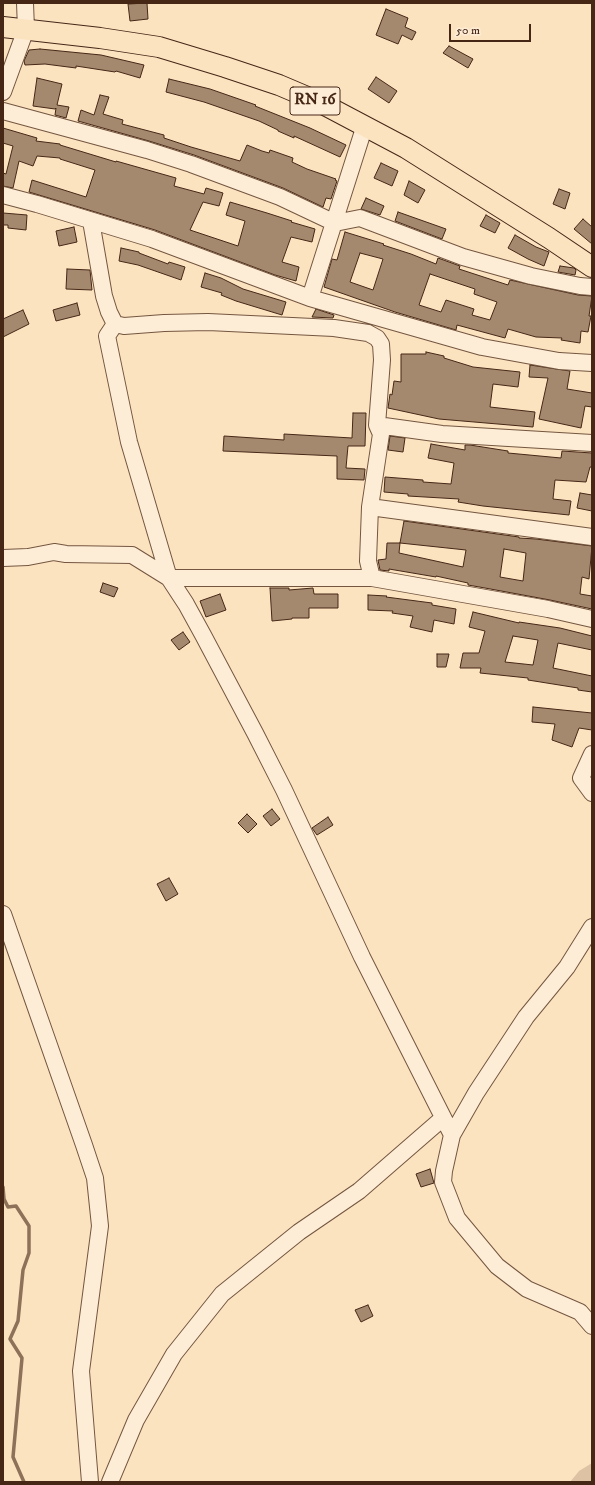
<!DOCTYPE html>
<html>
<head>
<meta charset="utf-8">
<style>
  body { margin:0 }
  #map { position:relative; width:595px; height:1485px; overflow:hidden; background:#fce3c0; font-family:"IM FELL DW Pica",serif }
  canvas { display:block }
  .frame { position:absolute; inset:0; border:4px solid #462716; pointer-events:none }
  .scale { position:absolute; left:449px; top:24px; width:82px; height:18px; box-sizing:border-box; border:2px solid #462716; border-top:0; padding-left:5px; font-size:12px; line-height:14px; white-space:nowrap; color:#462716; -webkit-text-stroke:3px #fdedd6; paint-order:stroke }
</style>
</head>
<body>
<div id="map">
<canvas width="595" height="1485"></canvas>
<div class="frame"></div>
<div class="scale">50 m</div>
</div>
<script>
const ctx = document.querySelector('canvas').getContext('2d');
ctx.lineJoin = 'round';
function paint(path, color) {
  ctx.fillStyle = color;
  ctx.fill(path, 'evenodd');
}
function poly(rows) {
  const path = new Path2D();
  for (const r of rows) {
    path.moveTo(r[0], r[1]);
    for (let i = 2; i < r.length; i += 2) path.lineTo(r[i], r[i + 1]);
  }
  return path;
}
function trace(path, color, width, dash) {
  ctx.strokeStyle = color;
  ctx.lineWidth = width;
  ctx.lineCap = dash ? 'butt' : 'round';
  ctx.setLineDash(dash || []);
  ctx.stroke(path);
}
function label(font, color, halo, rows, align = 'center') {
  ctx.font = font + ' "IM FELL DW Pica",serif';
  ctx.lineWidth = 4;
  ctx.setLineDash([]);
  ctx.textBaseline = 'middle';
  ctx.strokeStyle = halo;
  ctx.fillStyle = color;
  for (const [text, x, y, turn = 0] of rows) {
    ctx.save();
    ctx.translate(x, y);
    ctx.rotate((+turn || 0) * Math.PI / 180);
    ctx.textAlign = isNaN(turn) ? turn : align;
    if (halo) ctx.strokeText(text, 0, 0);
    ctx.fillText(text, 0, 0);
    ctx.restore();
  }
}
const green = poly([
  [592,1463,592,1482,570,1482,579,1471]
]);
const stream = poly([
  [3,1187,4,1199,8,1207,16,1206,29,1226,29,1253,23,1270,18,1321,10,1339,22,1358,13,1457,24,1482]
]);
const building = poly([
  [147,3,148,19,130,21,128,4,147,3],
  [386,9,408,18,405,27,416,32,412,40,402,35,398,44,376,35,386,9],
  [449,46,473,59,468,68,443,53,449,46],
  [40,49,101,55,144,65,140,78,116,71,115,72,76,66,76,68,45,64,25,65,24,61,29,50,40,49],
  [376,77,397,91,389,103,368,89,376,77],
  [37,78,62,84,57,105,69,107,66,118,55,115,56,108,55,109,33,106,37,78],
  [169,79,210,89,256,105,255,106,310,128,346,145,340,157,294,136,294,138,278,131,278,130,259,121,204,102,166,92,169,79],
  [100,95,109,97,103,114,123,120,122,124,164,135,164,138,191,147,240,161,247,145,262,151,269,153,270,150,293,158,292,162,307,169,336,179,335,180,337,181,331,199,326,198,323,207,283,188,194,155,149,141,78,121,81,110,94,115,100,95],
  [3,128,37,138,36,141,60,144,60,145,116,162,116,161,176,178,174,186,204,194,206,188,223,193,219,206,203,202,190,230,238,246,245,221,226,215,230,202,267,213,292,221,291,222,315,229,312,242,291,237,282,262,299,267,296,281,275,275,155,230,29,192,32,180,86,197,95,170,60,159,60,158,37,156,33,166,19,161,13,188,3,186,3,173,6,174,13,146,3,143,3,128],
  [381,163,398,171,392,186,374,178,381,163],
  [409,181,425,190,418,203,404,195,409,181],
  [559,189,570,193,565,209,553,204,559,189],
  [366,198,384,206,380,215,361,209,366,198],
  [398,212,446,229,442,239,395,221,398,212],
  [3,213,27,215,26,230,8,228,8,225,3,225,3,213],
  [486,215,500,223,495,233,480,226,486,215],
  [583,219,592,227,592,244,574,229,583,219],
  [74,227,77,242,59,246,56,231,74,227],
  [345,232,384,244,383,245,411,254,436,264,438,258,460,266,459,269,508,285,510,280,578,295,592,296,589,316,591,316,588,332,581,331,580,343,561,340,562,338,536,337,508,329,505,338,457,325,456,330,395,312,324,287,332,259,337,260,345,232],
  [360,253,383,259,373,290,350,282,360,253],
  [430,274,475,289,474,294,497,302,490,320,472,315,474,309,446,300,441,312,419,305,430,274],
  [515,235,536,247,549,252,544,266,528,259,508,248,515,235],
  [121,248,139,252,139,253,168,264,169,262,185,267,181,280,138,265,119,261,121,248],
  [560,266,574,268,576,270,575,275,558,272,560,266],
  [67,269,90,270,92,290,66,289,67,269],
  [205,273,221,278,243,289,286,302,282,315,236,301,221,295,222,293,201,287,205,273],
  [77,303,80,315,56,321,53,310,77,303],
  [316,309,334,315,333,318,312,317,316,309],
  [23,310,29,324,3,337,3,319,23,310],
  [426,352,444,356,444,358,473,367,520,372,518,387,493,384,490,407,535,412,533,427,439,419,388,408,390,394,392,395,394,381,401,382,401,354,426,354,426,352],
  [530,365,570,371,567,389,592,393,592,407,585,406,581,428,539,419,548,378,529,377,530,365],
  [353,413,366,413,365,446,348,446,346,468,365,469,364,480,337,479,337,456,223,451,224,436,284,440,284,434,352,438,353,413],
  [390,436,405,438,403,452,388,450,390,436],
  [431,444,465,450,465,445,470,445,508,451,508,453,561,458,562,451,592,453,592,467,590,467,586,482,555,480,553,499,571,501,569,515,483,506,458,502,459,499,408,496,408,494,384,492,385,477,423,480,423,482,451,484,454,463,428,458,431,444],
  [580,493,592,495,592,511,577,508,580,493],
  [404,521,519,537,519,538,536,539,592,546,589,579,582,577,580,594,592,596,592,609,550,600,485,588,468,585,468,583,436,576,436,577,389,569,389,571,380,570,378,560,386,559,387,543,400,543,404,521],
  [400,543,466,550,463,567,399,553,400,543],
  [504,549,526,553,523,581,500,577,504,549],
  [103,583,118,588,114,597,100,592,103,583],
  [270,588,289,588,289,590,313,588,314,594,338,594,338,608,309,608,309,618,292,618,292,619,272,621,270,588],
  [220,594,226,610,206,617,200,601,220,594],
  [368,595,387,596,386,597,432,603,432,605,456,609,454,624,434,620,432,632,410,627,413,616,392,613,393,611,368,610,368,595],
  [473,612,519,623,519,622,560,628,592,636,592,650,558,643,553,668,592,676,592,692,578,690,578,688,528,680,528,678,480,673,481,668,460,668,463,653,479,653,485,631,469,627,473,612],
  [513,636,538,640,533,665,505,662,513,636],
  [183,632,190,642,179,650,171,640,183,632],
  [437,654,449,654,446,667,437,667,437,654],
  [533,707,592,713,592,730,579,728,572,747,552,740,555,724,532,722,533,707],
  [272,809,280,819,271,826,263,816,272,809],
  [247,814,257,824,248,833,238,823,247,814],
  [328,817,333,825,317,835,312,828,328,817],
  [169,878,178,894,166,901,157,884,169,878],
  [430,1169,434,1183,421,1187,416,1174,430,1169],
  [368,1305,373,1316,361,1322,355,1310,368,1305]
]);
const minor = poly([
  [3,92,26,29,25,3],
  [3,111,147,150,191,164,280,197,335,223,360,218,463,257,531,276,580,286,592,287],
  [3,195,37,204,152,239,310,298,482,347,559,361,592,363],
  [91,221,104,296,109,312,115,324,124,326,164,323,208,322,334,328,368,333,377,338,381,344,382,360,377,425,381,434,370,507,368,561,372,578,548,609,592,619],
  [310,298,365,125],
  [115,324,107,336,129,442,169,578,372,578],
  [377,425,442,434,592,443],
  [370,507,592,537],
  [3,558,28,557,54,552,66,554,132,555,169,578,186,604,203,635,255,733,284,790,362,957,452,1135],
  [592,754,581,778,592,793],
  [3,914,84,1145,95,1178,100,1226,81,1371,90,1482],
  [592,927,567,967,526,1017,476,1093,452,1135,444,1171,443,1182,457,1218,497,1266,527,1289,580,1312,592,1326],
  [110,1482,136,1420,174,1354,222,1294,299,1232,359,1191,443,1118]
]);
const major = poly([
  [3,27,100,38,159,47,225,67,279,85,319,102,406,148,549,238,592,267]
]);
const shields = [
  [315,101,50]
];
const shieldNames = [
  ["RN 16",315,101]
];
paint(green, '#ddc3a3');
trace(stream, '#8e7159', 3.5);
paint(building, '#a5896e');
trace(building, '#462716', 1);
trace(minor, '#745640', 18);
trace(major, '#462716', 22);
trace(minor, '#fdedd6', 16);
trace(major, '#fce3c0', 20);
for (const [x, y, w] of shields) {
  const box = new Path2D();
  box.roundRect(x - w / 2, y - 14, w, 28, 3);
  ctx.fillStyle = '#fdedd6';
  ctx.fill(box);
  trace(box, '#462716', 1);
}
label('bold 16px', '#462716', null, shieldNames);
</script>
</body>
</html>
